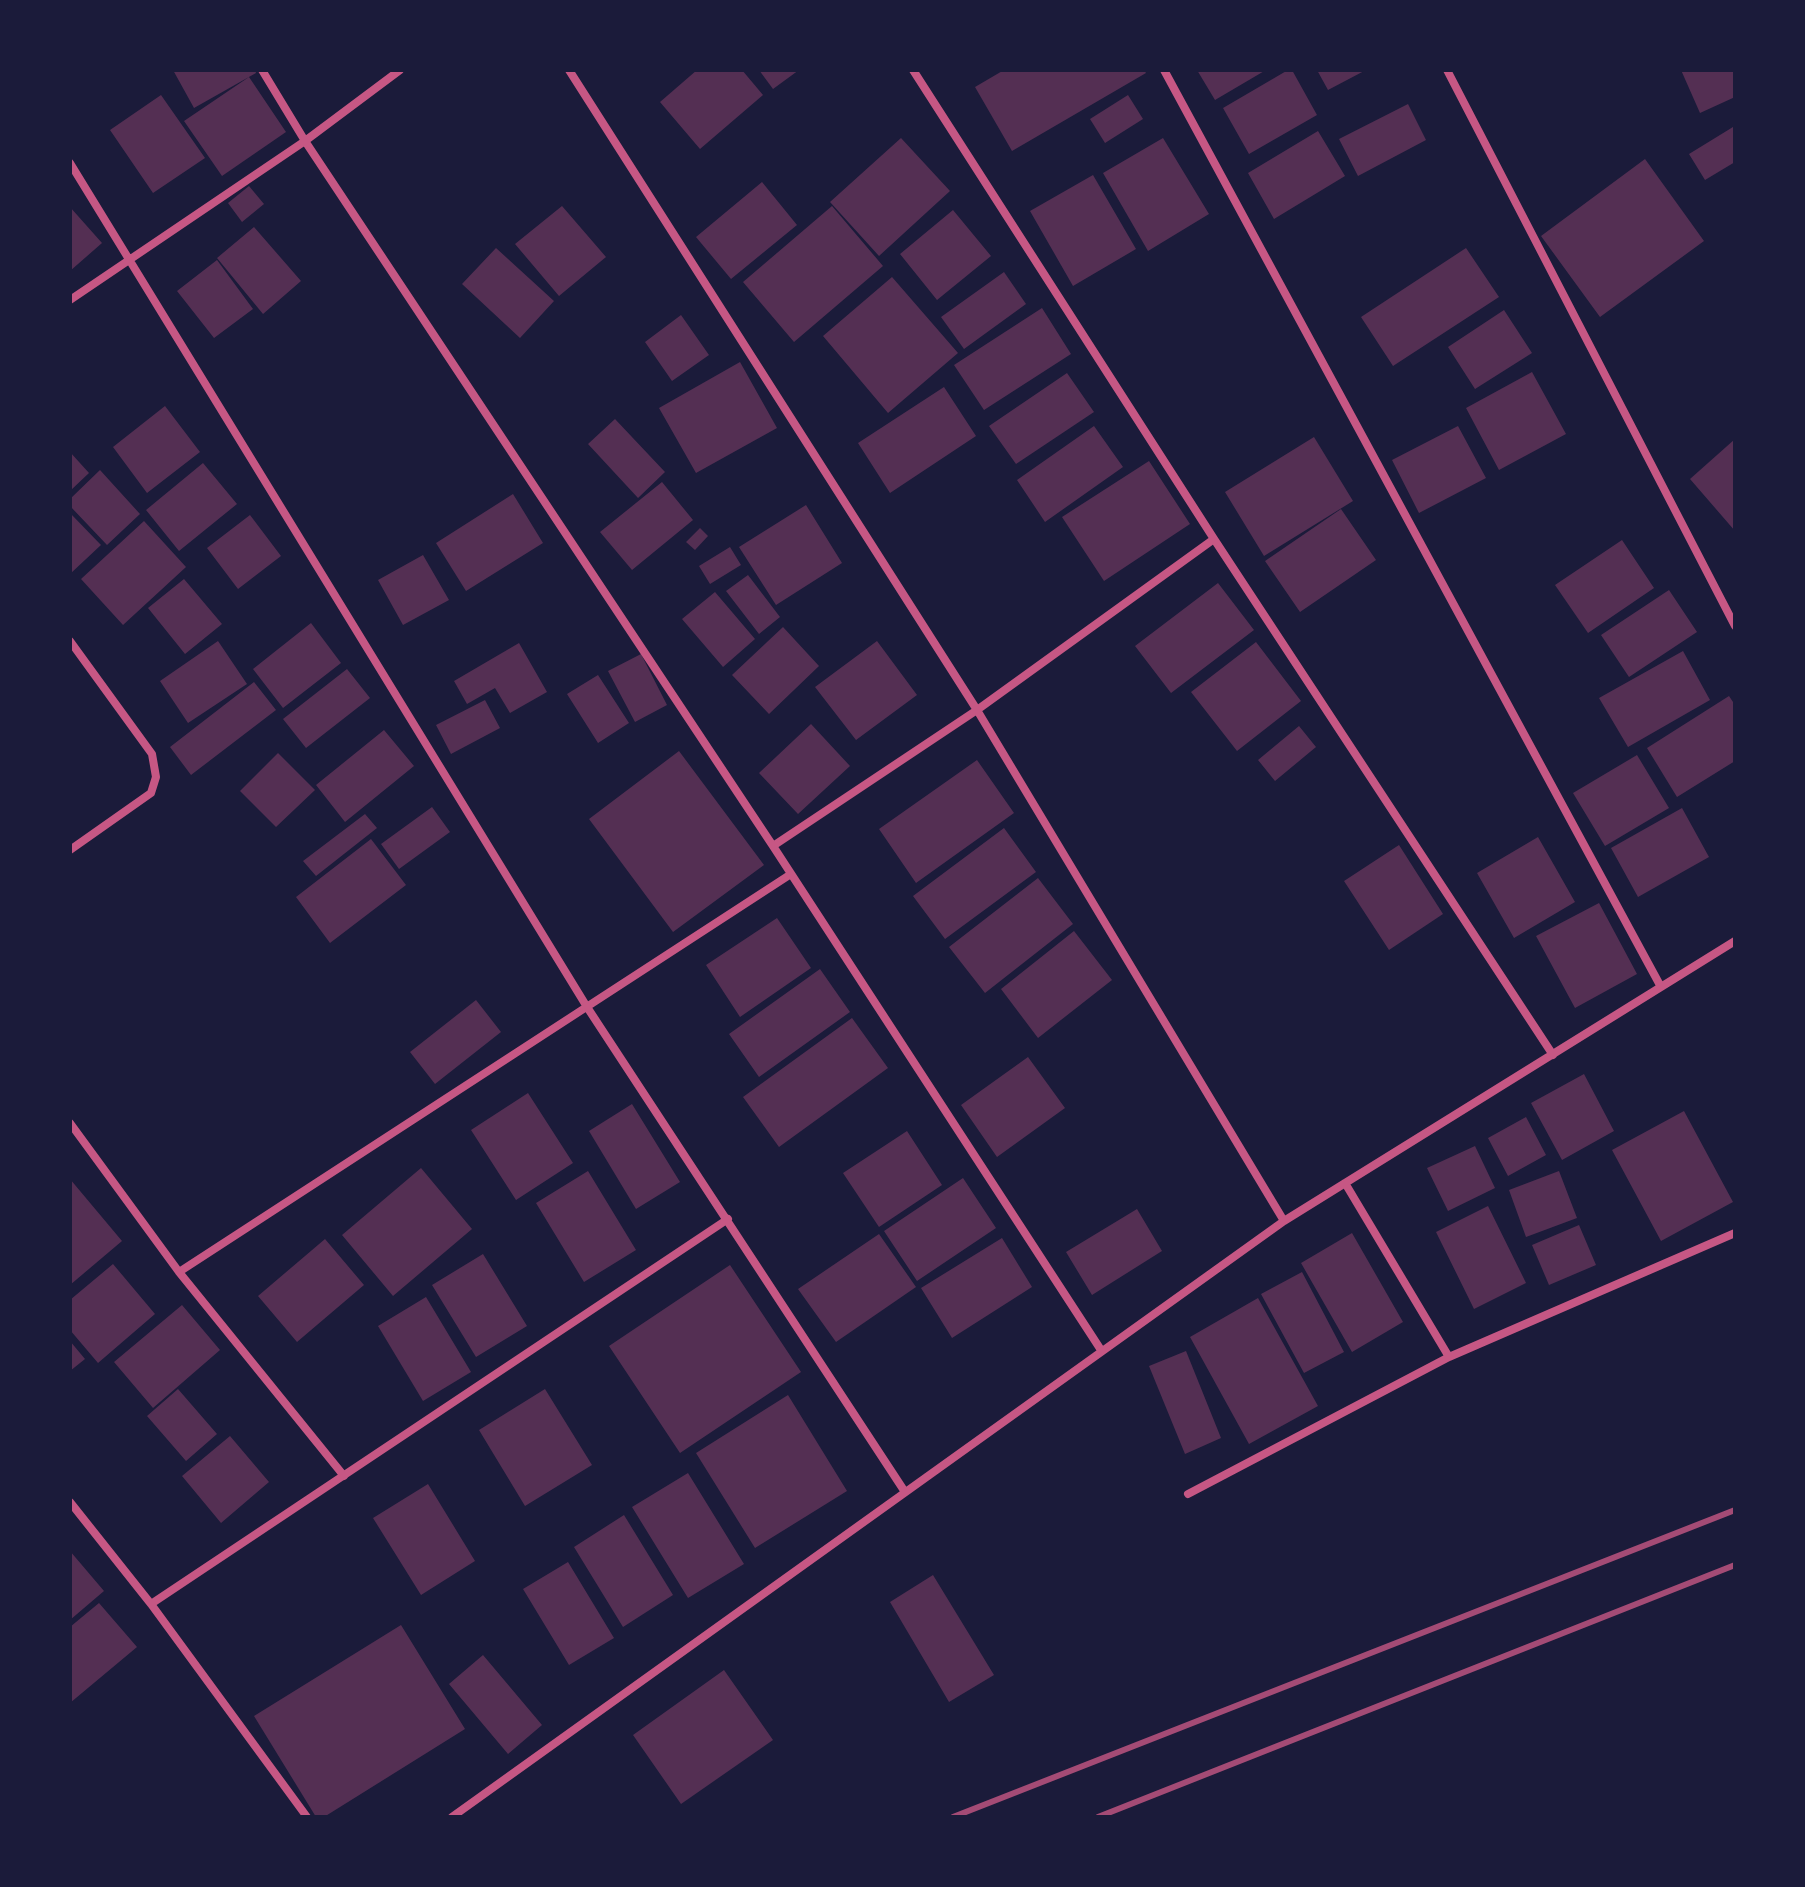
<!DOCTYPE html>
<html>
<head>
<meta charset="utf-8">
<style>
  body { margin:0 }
  #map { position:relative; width:1805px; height:1887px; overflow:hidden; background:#1b1b3a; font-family:Helvetica,sans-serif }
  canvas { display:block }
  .frame { position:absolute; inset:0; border:72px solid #1b1b3a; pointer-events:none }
</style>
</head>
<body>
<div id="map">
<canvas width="1805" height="1887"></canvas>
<div class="frame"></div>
</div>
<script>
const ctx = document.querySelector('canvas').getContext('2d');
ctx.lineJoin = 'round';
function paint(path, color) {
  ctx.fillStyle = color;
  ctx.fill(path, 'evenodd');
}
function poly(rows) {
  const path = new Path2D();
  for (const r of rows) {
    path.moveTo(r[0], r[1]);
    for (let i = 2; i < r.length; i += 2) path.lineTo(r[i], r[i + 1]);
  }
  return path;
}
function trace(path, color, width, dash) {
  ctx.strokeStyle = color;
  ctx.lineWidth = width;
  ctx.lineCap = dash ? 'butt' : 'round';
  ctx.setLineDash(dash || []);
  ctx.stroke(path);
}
const building = poly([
  [173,70,255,70,256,73,194,108],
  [697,70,742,70,763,95,700,149,660,102],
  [759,70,799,70,773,89],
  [1004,70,1144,70,1146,73,1012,151,975,87],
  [1197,70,1266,70,1215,100],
  [1288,70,1292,70,1317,115,1249,154,1223,108],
  [1317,70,1366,70,1328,90],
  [1681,70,1735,70,1735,97,1700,113],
  [249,77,286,132,222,176,184,121],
  [161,95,205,158,153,193,110,130],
  [1128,95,1143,119,1105,143,1090,119],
  [1408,104,1426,140,1358,176,1339,139],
  [1733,127,1735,162,1705,180,1689,154],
  [1318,131,1345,176,1274,219,1248,173],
  [901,138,950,191,879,256,830,202],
  [1163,138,1209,214,1148,251,1103,173],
  [1645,159,1704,241,1600,317,1541,236],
  [1093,175,1136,249,1073,286,1030,211],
  [762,182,797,225,731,279,696,237],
  [249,186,264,204,242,222,228,203],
  [562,206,606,257,559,296,515,244],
  [832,206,883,266,794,342,743,282],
  [70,207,102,243,70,271],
  [953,210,991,256,937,300,900,254],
  [254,227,301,281,263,314,217,258],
  [496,248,554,301,520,338,462,284],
  [1466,248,1499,297,1393,366,1361,317],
  [217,260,253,309,214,338,177,291],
  [1004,272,1026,304,964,349,941,317],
  [892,277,958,353,888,413,823,336],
  [1042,308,1071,354,984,410,954,365],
  [1504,310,1532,353,1475,389,1448,347],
  [681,315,709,355,672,381,645,342],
  [740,362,777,428,696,473,659,408],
  [1532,372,1566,434,1499,470,1466,408],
  [1067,373,1094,412,1016,464,989,426],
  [944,387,976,436,890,493,858,443],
  [165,406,200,452,147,493,113,447],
  [615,419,665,472,638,498,588,444],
  [1094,426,1123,467,1045,522,1017,480],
  [1458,426,1486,478,1419,513,1392,460],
  [1314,437,1353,501,1264,556,1225,492],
  [1735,439,1735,531,1690,479],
  [70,452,89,473,70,491],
  [1149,461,1190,524,1104,581,1062,517],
  [203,463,237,504,179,551,146,510],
  [100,470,140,514,107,545,70,506,70,499],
  [662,482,693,520,632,570,600,532],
  [513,494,543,543,466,591,436,543],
  [806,505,842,563,776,605,739,547],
  [1341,509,1376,560,1300,612,1265,561],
  [70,513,101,545,70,574],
  [250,515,281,556,238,589,207,548],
  [144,521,186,567,123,625,81,579],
  [700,528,708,536,695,550,686,542],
  [1622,540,1654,588,1588,633,1555,585],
  [730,547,741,565,710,584,699,566],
  [423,555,449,600,403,625,378,580],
  [748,575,780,617,759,634,726,591],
  [184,579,222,624,185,654,148,608],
  [1218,583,1254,630,1171,693,1135,646],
  [1669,590,1697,632,1629,677,1601,635],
  [715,592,755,639,723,667,682,619],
  [311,623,341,663,283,708,253,669],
  [783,627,819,666,769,714,732,675],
  [218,641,247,684,188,723,160,681],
  [877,641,917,695,856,740,815,687],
  [1256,642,1301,701,1237,751,1191,692],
  [519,643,547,692,510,713,495,688,467,704,454,681],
  [1683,651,1710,700,1628,747,1599,698],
  [641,654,667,705,635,722,608,671],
  [347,669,370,698,306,748,283,719],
  [598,675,629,723,598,743,567,694],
  [254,682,276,710,191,775,170,747],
  [1729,696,1735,705,1735,761,1677,797,1647,748],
  [485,700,500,728,451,754,436,725],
  [811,724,850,766,798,814,759,773],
  [1299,726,1316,747,1275,781,1258,760],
  [384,730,414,766,345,822,316,785],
  [679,751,764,865,673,932,589,819],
  [278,753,315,790,276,827,240,791],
  [1637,755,1669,808,1605,846,1573,793],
  [977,760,1014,813,916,883,879,829],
  [432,807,450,832,399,869,381,844],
  [1682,808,1709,857,1638,897,1611,848],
  [365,814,377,828,316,876,303,861],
  [1004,828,1036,872,945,939,913,896],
  [1538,837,1575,902,1514,938,1477,873],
  [371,839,406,885,330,943,296,897],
  [1399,845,1443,914,1389,950,1344,881],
  [1038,878,1073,924,985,993,949,947],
  [1599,903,1637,974,1575,1008,1536,936],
  [777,918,811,968,740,1017,706,965],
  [1074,931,1112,980,1038,1038,1001,989],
  [820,969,850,1012,759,1077,729,1034],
  [476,1000,501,1032,435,1084,410,1052],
  [852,1018,888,1068,779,1147,743,1097],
  [1028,1057,1065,1108,997,1157,961,1105],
  [1584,1074,1614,1131,1562,1160,1531,1103],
  [528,1093,573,1163,516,1200,471,1130],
  [632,1104,680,1182,636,1209,589,1131],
  [1684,1111,1733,1202,1661,1241,1612,1150],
  [1526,1117,1546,1155,1508,1176,1488,1138],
  [907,1131,942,1185,879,1227,843,1173],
  [1475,1146,1495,1188,1448,1211,1427,1168],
  [421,1168,472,1229,393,1296,342,1235],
  [588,1171,636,1250,584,1282,536,1203],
  [1559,1171,1577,1218,1526,1237,1509,1190],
  [963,1178,996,1228,917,1281,884,1231],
  [70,1179,122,1241,70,1285],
  [1488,1206,1526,1283,1474,1309,1436,1232],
  [1137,1209,1162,1251,1092,1295,1066,1252],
  [1579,1225,1596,1265,1549,1285,1532,1245],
  [1352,1233,1403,1322,1352,1352,1301,1263],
  [879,1234,916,1287,836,1342,798,1289],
  [1002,1238,1032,1287,952,1338,921,1288],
  [325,1239,364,1285,297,1342,258,1296],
  [483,1254,527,1326,476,1357,432,1285],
  [113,1264,155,1314,98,1363,70,1330,70,1300],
  [730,1265,801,1372,680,1453,609,1346],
  [1302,1272,1344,1352,1304,1373,1261,1294],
  [426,1297,471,1372,423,1401,378,1326],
  [1258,1298,1318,1406,1249,1444,1190,1337],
  [182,1305,220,1350,153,1408,114,1362],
  [70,1341,85,1359,70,1371],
  [1186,1351,1221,1438,1185,1454,1149,1366],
  [178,1389,217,1434,186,1461,147,1416],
  [545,1389,592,1465,525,1506,479,1430],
  [788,1395,847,1491,755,1548,696,1453],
  [230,1436,269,1482,221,1523,182,1476],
  [688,1473,744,1564,688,1598,632,1507],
  [428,1484,475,1561,421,1595,373,1518],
  [624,1515,673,1595,623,1627,574,1547],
  [70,1551,104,1591,70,1620],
  [568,1562,614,1638,569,1665,523,1589],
  [933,1575,994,1675,949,1702,890,1602],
  [99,1603,137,1647,70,1703,70,1627],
  [401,1625,465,1729,324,1817,316,1817,254,1716],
  [483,1655,542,1725,508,1754,449,1684],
  [724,1670,773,1740,681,1804,633,1735]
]);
const minor = poly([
  [262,70,305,141,773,846,1101,1350],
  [569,70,977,710,1284,1221],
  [913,70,1214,539,1553,1055],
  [1164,70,1661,987],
  [1447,70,1735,626],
  [70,163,587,1007,905,1492],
  [70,300,305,141,400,70],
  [70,641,152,754,156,777,151,793,70,850],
  [773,846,977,710,1214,539],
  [70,1123,179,1272,344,1476],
  [1345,1183,1449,1357],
  [179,1272,791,874],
  [1188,1494,1449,1357,1735,1233],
  [70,1502,151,1604,307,1817],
  [151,1604,728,1219],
  [452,1817,1284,1221,1735,941]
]);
const rail = poly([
  [953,1817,1735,1510],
  [1098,1817,1735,1565]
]);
paint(building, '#542f53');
trace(minor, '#c65784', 8);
trace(rail, '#a44b75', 6);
</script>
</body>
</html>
